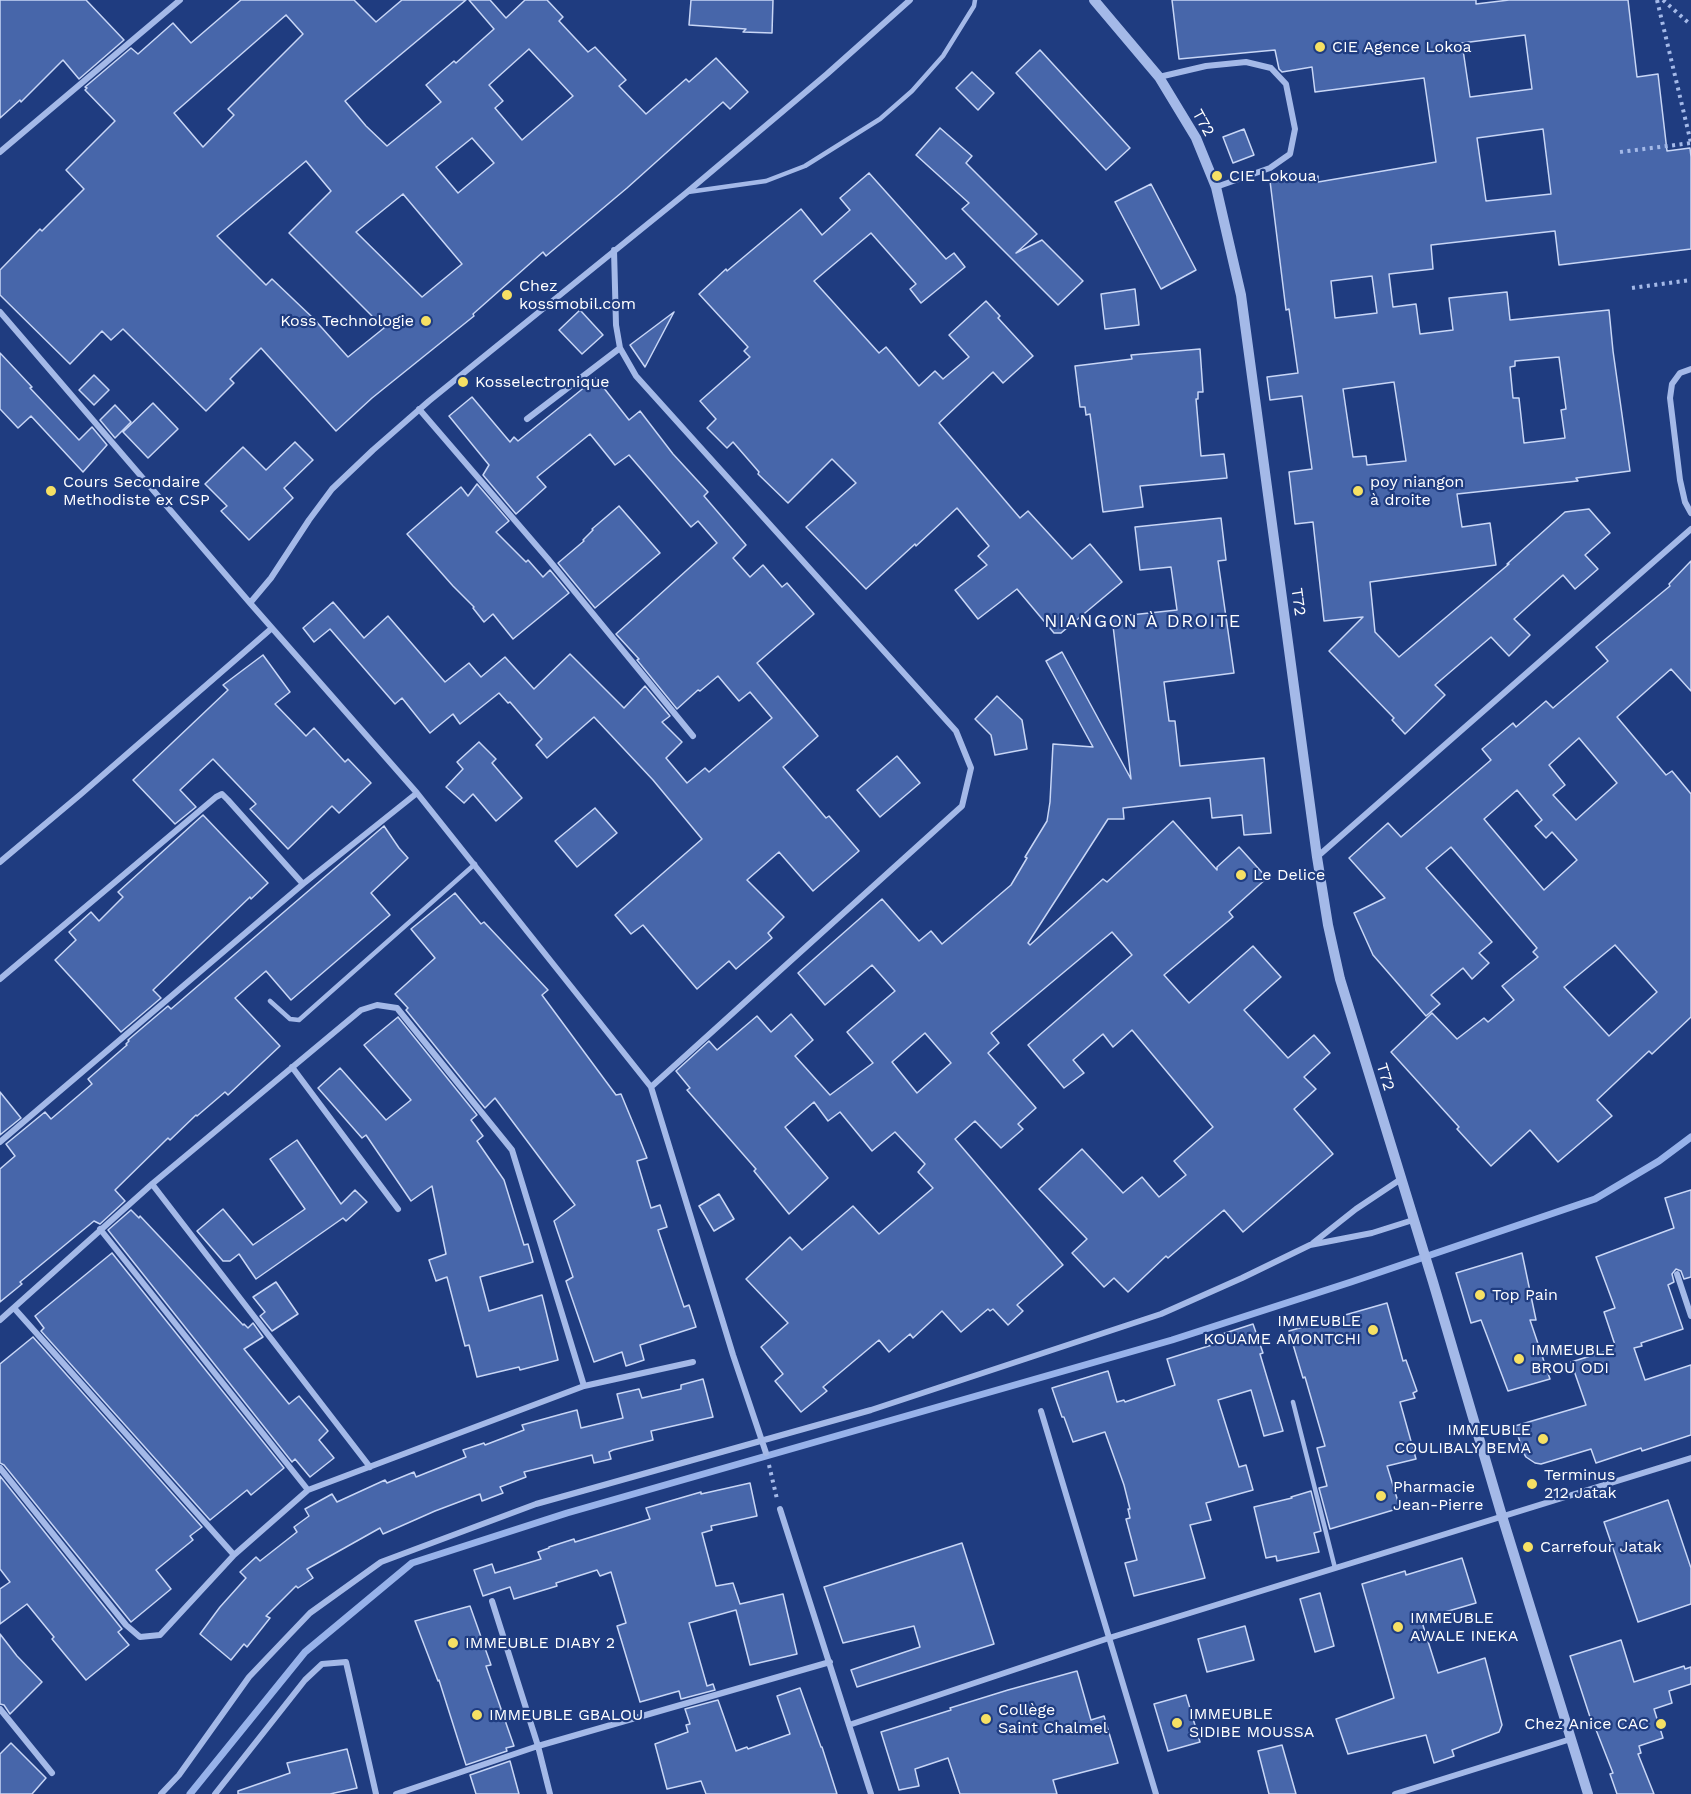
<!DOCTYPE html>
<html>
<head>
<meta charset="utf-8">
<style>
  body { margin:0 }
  canvas { display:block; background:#1f3c80 }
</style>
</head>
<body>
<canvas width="1691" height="1794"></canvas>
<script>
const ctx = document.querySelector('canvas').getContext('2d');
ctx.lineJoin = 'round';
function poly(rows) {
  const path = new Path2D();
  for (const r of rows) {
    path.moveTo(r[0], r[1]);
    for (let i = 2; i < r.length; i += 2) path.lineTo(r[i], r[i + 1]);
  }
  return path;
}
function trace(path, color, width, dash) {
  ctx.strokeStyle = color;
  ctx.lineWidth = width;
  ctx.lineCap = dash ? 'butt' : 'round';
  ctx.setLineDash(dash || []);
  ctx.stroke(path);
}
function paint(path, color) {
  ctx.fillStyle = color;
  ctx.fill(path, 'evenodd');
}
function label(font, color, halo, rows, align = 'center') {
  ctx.font = font + ' "Work Sans",sans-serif';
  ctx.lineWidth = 4.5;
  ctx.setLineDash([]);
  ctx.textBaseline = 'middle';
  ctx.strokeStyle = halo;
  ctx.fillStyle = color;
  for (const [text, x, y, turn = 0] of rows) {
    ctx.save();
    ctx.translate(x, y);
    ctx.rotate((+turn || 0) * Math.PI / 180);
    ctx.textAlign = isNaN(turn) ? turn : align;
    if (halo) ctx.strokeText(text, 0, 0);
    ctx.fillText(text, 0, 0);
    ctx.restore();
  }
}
const stream = poly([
  [190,1794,305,1652,412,1563,567,1513,1172,1340,1351,1282,1595,1199,1659,1161,1691,1137]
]);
const building = poly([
  [0,0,86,0,124,40,79,79,63,60,21,102,20,100,0,118,0,0],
  [241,0,354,0,376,22,402,0,466,0,345,101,366,126,387,146,441,102,426,85,454,61,456,63,494,29,469,0,490,0,506,18,525,0,547,0,563,17,559,21,588,52,595,47,626,80,619,86,646,114,686,79,689,82,716,58,748,92,730,109,723,102,627,188,546,256,543,252,473,314,474,316,372,398,336,431,261,348,230,379,234,383,206,411,123,329,111,340,102,331,70,364,0,295,0,270,40,229,42,231,84,189,66,170,115,121,85,90,87,88,85,87,131,48,138,54,173,23,191,43,241,0],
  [286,15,303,34,228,109,234,115,203,147,174,113,286,15],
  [529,49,573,96,522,140,495,108,503,101,489,85,529,49],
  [472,138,494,163,458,193,436,167,472,138],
  [306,161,331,191,289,233,384,328,348,357,313,318,272,279,266,285,217,236,306,161],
  [403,194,462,264,422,297,356,232,403,194],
  [691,0,773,0,772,33,743,32,746,29,689,25,691,0],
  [1172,0,1476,0,1476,4,1509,0,1628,0,1637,77,1658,74,1667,151,1690,148,1691,157,1691,249,1559,265,1555,231,1431,245,1433,269,1389,274,1393,307,1416,304,1420,334,1453,330,1449,298,1507,292,1510,320,1609,310,1613,351,1630,471,1576,478,1578,481,1457,494,1462,527,1490,523,1496,565,1370,582,1375,632,1399,657,1509,564,1507,564,1565,512,1589,509,1610,533,1585,555,1598,569,1575,589,1563,575,1514,619,1530,635,1509,656,1491,637,1435,685,1445,695,1405,734,1392,720,1394,718,1329,651,1363,617,1324,621,1313,522,1295,524,1289,472,1312,469,1302,396,1270,400,1267,377,1298,373,1289,309,1286,310,1270,181,1318,176,1318,182,1436,162,1424,78,1315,92,1312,67,1282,72,1279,69,1275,50,1179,59,1172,0],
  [1525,35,1532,89,1470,97,1462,43,1525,35],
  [1543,129,1551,194,1486,201,1477,138,1543,129],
  [1372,276,1377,313,1335,318,1331,281,1372,276],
  [1559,357,1566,409,1561,410,1565,438,1524,443,1519,398,1513,398,1510,367,1515,366,1515,361,1559,357],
  [1394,382,1406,461,1367,465,1366,456,1353,457,1343,389,1394,382],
  [1040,50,1130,148,1106,170,1016,73,1040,50],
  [972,72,994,93,978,110,956,88,972,72],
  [940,128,972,156,966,163,1037,234,1016,253,1042,240,1083,281,1058,305,962,209,969,203,916,155,940,128],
  [1244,129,1254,155,1233,163,1223,137,1244,129],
  [869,173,946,259,954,253,965,267,921,303,910,289,916,284,871,233,814,281,879,353,886,347,919,386,935,371,943,379,969,357,949,335,986,301,1000,316,998,318,1033,356,1003,383,993,372,939,423,1020,518,1028,511,1072,559,1090,544,1122,582,1061,633,1054,633,1017,589,978,619,955,590,987,565,978,556,989,546,957,508,916,546,915,544,866,589,806,527,856,483,832,459,788,503,758,474,759,472,733,442,727,448,707,428,716,419,700,401,750,357,744,351,748,347,699,294,726,269,727,271,801,209,822,235,850,210,840,198,869,173],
  [1151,184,1196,270,1161,289,1115,202,1151,184],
  [1135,289,1139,325,1105,329,1101,294,1135,289],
  [580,310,603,335,582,354,559,330,580,310],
  [674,312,645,367,630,345,674,312],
  [1200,349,1203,392,1198,392,1198,399,1196,399,1201,456,1224,454,1227,478,1140,486,1143,507,1103,512,1090,414,1086,415,1085,407,1080,407,1075,366,1132,359,1131,355,1200,349],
  [0,353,32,387,30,388,79,440,92,427,107,445,83,472,31,416,18,428,0,409,0,353],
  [94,375,109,390,94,405,79,390,94,375],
  [596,378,629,420,640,411,673,454,708,492,704,496,746,545,733,558,750,577,763,565,782,587,787,583,814,614,757,663,818,736,783,767,826,818,829,816,859,851,813,891,779,852,747,880,784,917,768,933,772,938,736,969,729,961,697,989,643,925,631,934,615,915,702,839,653,780,594,717,547,758,536,745,542,739,510,702,508,703,499,693,460,724,453,714,430,733,402,698,395,704,330,629,314,642,303,628,333,602,364,638,388,616,445,682,469,663,481,677,505,657,534,689,570,654,624,708,645,686,670,716,662,722,682,742,666,758,687,783,705,768,709,772,772,718,750,692,739,701,718,676,700,691,698,690,677,709,637,660,639,659,616,634,717,543,698,521,691,527,629,455,615,465,590,434,537,477,546,487,516,514,483,475,489,465,449,416,472,397,510,442,514,437,518,441,596,378],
  [153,403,178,429,148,458,123,432,153,403],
  [115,405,131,422,115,438,100,420,115,405],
  [295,442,313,460,284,488,293,498,249,540,221,511,227,506,205,484,243,447,266,470,295,442],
  [477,484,509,521,496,532,526,562,528,560,543,577,550,570,569,593,513,639,493,614,484,622,473,608,474,607,453,586,407,534,461,487,468,496,477,484],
  [619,506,660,553,595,608,558,563,584,541,583,540,593,530,592,529,619,506],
  [1221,518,1226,560,1218,561,1234,673,1164,682,1169,721,1175,721,1180,766,1264,758,1271,833,1244,835,1242,815,1212,818,1210,798,1123,808,1124,819,1108,819,1028,943,1030,945,1103,879,1107,882,1173,821,1217,870,1217,867,1239,847,1267,878,1229,912,1233,917,1164,975,1189,1003,1253,946,1281,977,1244,1010,1288,1058,1314,1035,1330,1053,1304,1077,1316,1089,1294,1109,1333,1154,1243,1232,1224,1210,1168,1258,1166,1256,1128,1292,1114,1278,1104,1287,1072,1253,1087,1239,1039,1189,1082,1149,1123,1193,1142,1177,1159,1197,1186,1175,1174,1161,1213,1127,1132,1030,1113,1047,1103,1034,1073,1060,1084,1073,1064,1088,1028,1045,1132,955,1112,932,991,1033,999,1043,988,1053,1036,1108,1018,1124,1023,1129,1001,1148,975,1121,955,1139,1063,1265,1017,1305,1023,1311,1008,1325,993,1309,990,1311,988,1309,961,1332,942,1311,913,1338,910,1334,889,1352,879,1340,823,1387,827,1391,801,1412,775,1381,783,1374,761,1347,788,1323,746,1279,790,1237,802,1250,853,1206,879,1234,933,1188,918,1172,925,1164,895,1132,872,1151,840,1112,828,1121,814,1102,785,1127,828,1178,789,1214,754,1171,756,1169,687,1090,690,1088,676,1071,709,1041,717,1050,757,1016,771,1032,791,1014,813,1040,795,1056,830,1095,873,1063,847,1032,895,991,872,965,825,1005,798,973,882,899,919,941,931,931,942,944,1011,885,1027,858,1025,857,1047,821,1050,802,1053,744,1093,747,1046,661,1062,652,1131,779,1112,617,1177,610,1171,567,1140,570,1135,527,1221,518],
  [925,1033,951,1063,917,1093,892,1062,925,1033],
  [1691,561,1691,691,1671,669,1617,717,1666,775,1672,771,1691,794,1691,1017,1652,1054,1649,1051,1597,1100,1612,1116,1558,1162,1530,1130,1491,1166,1457,1129,1459,1127,1391,1052,1432,1013,1457,1039,1484,1018,1488,1022,1514,1000,1502,986,1538,957,1533,952,1537,948,1451,847,1426,868,1492,942,1479,953,1489,963,1472,979,1463,968,1431,995,1440,1004,1426,1016,1373,955,1354,913,1385,898,1349,858,1388,823,1401,837,1491,760,1482,749,1513,723,1516,727,1546,701,1553,708,1608,661,1596,647,1670,586,1669,584,1691,561],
  [1579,738,1617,783,1576,820,1553,795,1565,785,1549,765,1579,738],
  [1517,790,1542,820,1535,826,1546,838,1552,832,1577,860,1544,890,1484,819,1517,790],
  [1615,945,1657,992,1609,1036,1564,987,1615,945],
  [263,655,290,692,275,704,306,736,314,728,345,762,348,759,371,783,339,813,332,806,288,849,250,809,256,804,213,759,180,790,196,807,175,824,133,780,228,690,223,685,263,655],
  [997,696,1022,720,1027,749,995,755,991,735,975,719,997,696],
  [479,742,496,759,492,763,522,798,496,821,473,794,464,803,446,787,463,769,457,762,479,742],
  [897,756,920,783,880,817,857,790,897,756],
  [595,808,617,833,577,867,555,841,595,808],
  [203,815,268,883,251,899,250,897,153,990,161,998,121,1032,55,960,76,940,69,932,91,912,99,921,123,897,118,892,203,815],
  [384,826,399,848,408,858,371,893,390,915,291,1000,266,971,235,998,280,1046,228,1095,225,1092,197,1116,196,1115,170,1140,168,1138,115,1190,125,1201,100,1224,94,1221,20,1282,22,1284,0,1302,0,1169,15,1156,6,1144,45,1112,51,1119,92,1084,88,1079,127,1045,126,1044,129,1041,128,1040,168,1006,171,1009,384,826],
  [455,893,481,924,484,922,548,990,542,995,616,1095,621,1094,638,1135,647,1158,637,1161,651,1208,660,1205,667,1227,658,1230,684,1307,689,1305,696,1327,640,1345,644,1360,626,1366,622,1352,594,1362,566,1281,573,1277,554,1221,575,1205,495,1098,485,1108,406,1010,408,1008,395,994,435,958,411,929,455,893],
  [398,1017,477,1115,471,1120,483,1136,477,1141,504,1180,524,1245,528,1244,533,1262,480,1277,489,1311,542,1295,558,1360,520,1370,519,1367,477,1377,469,1345,465,1346,447,1277,436,1281,429,1260,446,1254,432,1186,411,1201,366,1135,362,1138,318,1088,340,1068,386,1120,411,1100,364,1045,398,1017],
  [0,1092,21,1118,0,1135,0,1092],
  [297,1140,341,1204,355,1190,367,1202,346,1221,343,1218,256,1279,239,1254,230,1261,223,1261,197,1231,223,1209,253,1245,305,1209,270,1159,297,1140],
  [1691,1190,1691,1277,1684,1279,1681,1271,1676,1269,1672,1274,1674,1282,1668,1285,1683,1329,1641,1343,1642,1346,1634,1348,1645,1380,1691,1365,1691,1435,1642,1451,1641,1448,1596,1463,1591,1449,1541,1464,1535,1463,1526,1457,1523,1452,1515,1426,1586,1405,1571,1362,1607,1351,1606,1348,1615,1345,1604,1312,1615,1308,1596,1257,1674,1228,1665,1198,1691,1190],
  [719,1194,734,1219,714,1231,699,1206,719,1194],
  [131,1210,139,1218,140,1216,243,1325,244,1324,248,1328,253,1323,263,1337,244,1349,289,1404,299,1396,328,1431,319,1440,334,1458,310,1477,295,1459,292,1462,108,1230,131,1210],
  [112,1253,284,1468,251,1495,247,1490,210,1520,41,1331,44,1328,35,1316,112,1253],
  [1522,1253,1536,1320,1530,1320,1550,1379,1508,1391,1481,1320,1471,1323,1456,1273,1522,1253],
  [276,1282,298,1314,272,1331,260,1316,265,1312,253,1297,276,1282],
  [1387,1303,1403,1361,1406,1360,1417,1391,1413,1393,1415,1398,1400,1402,1416,1459,1387,1466,1400,1508,1330,1529,1319,1488,1327,1486,1317,1448,1325,1446,1305,1377,1303,1378,1289,1331,1387,1303],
  [1253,1324,1263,1353,1260,1354,1283,1431,1264,1436,1251,1390,1218,1400,1239,1467,1246,1465,1253,1490,1206,1503,1211,1520,1190,1525,1205,1578,1134,1596,1125,1563,1137,1560,1126,1519,1130,1518,1128,1509,1130,1509,1124,1485,1105,1432,1073,1442,1064,1417,1062,1417,1052,1388,1108,1371,1117,1402,1124,1400,1125,1402,1175,1385,1167,1359,1215,1344,1213,1337,1253,1324],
  [33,1337,202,1527,190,1536,193,1540,156,1570,171,1589,131,1622,4,1465,0,1463,0,1364,33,1337],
  [703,1379,713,1417,651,1431,653,1440,613,1450,609,1452,611,1459,594,1463,592,1455,524,1472,526,1477,500,1487,503,1493,482,1501,480,1494,435,1511,383,1534,380,1528,307,1569,313,1578,298,1588,296,1586,266,1616,270,1618,247,1647,244,1644,231,1660,200,1634,220,1607,246,1578,240,1572,256,1557,260,1561,297,1532,294,1527,309,1516,305,1509,332,1494,337,1502,385,1480,387,1483,414,1472,416,1477,466,1457,463,1450,484,1443,485,1445,524,1430,522,1425,562,1414,577,1410,581,1428,623,1418,617,1394,639,1389,642,1398,681,1389,681,1385,703,1379],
  [0,1476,122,1629,118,1632,129,1645,86,1680,52,1639,54,1637,27,1604,0,1624,0,1589,10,1582,0,1569,0,1476],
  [750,1483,757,1516,711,1526,712,1530,702,1533,716,1586,733,1583,740,1604,783,1594,797,1654,750,1665,736,1610,689,1623,707,1686,713,1684,715,1690,681,1699,679,1691,640,1702,617,1626,626,1623,611,1572,600,1576,597,1570,556,1583,557,1586,514,1599,510,1587,483,1596,474,1570,492,1564,495,1573,541,1559,538,1552,549,1548,549,1547,574,1539,575,1542,650,1519,646,1508,701,1492,701,1494,750,1483],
  [1311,1491,1321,1531,1314,1533,1319,1552,1277,1561,1276,1556,1266,1558,1254,1507,1292,1498,1291,1497,1311,1491],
  [1668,1500,1691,1568,1691,1604,1638,1622,1604,1522,1668,1500],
  [962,1543,994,1644,857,1687,851,1670,920,1647,914,1626,843,1643,824,1587,962,1543],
  [1462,1558,1476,1603,1421,1619,1438,1673,1485,1658,1502,1725,1499,1732,1452,1750,1454,1756,1434,1763,1426,1735,1348,1754,1336,1719,1394,1698,1362,1584,1405,1571,1406,1575,1462,1558],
  [1320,1593,1334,1646,1315,1652,1300,1599,1320,1593],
  [470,1606,491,1665,486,1666,514,1746,506,1748,507,1751,466,1765,439,1680,438,1681,415,1621,470,1606],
  [1245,1626,1254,1660,1207,1672,1198,1639,1245,1626],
  [0,1634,17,1656,42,1682,10,1714,4,1705,0,1704,0,1634],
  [1621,1640,1634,1682,1684,1666,1685,1669,1691,1667,1691,1684,1669,1691,1672,1703,1654,1709,1663,1738,1639,1746,1641,1753,1638,1754,1654,1794,1617,1794,1610,1774,1613,1773,1591,1717,1590,1717,1570,1656,1621,1640],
  [1077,1671,1091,1720,1104,1716,1118,1763,1053,1780,1057,1794,960,1794,948,1758,915,1769,919,1786,899,1790,881,1732,951,1710,950,1708,1008,1690,1077,1671],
  [800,1688,821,1747,822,1747,837,1794,706,1794,701,1781,667,1789,655,1744,688,1732,686,1725,690,1724,685,1709,718,1700,736,1751,747,1747,748,1749,790,1734,777,1696,800,1688],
  [1186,1695,1200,1742,1168,1751,1154,1704,1186,1695],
  [11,1743,46,1778,32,1794,0,1794,0,1754,11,1743],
  [1282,1745,1296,1794,1269,1794,1258,1751,1282,1745],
  [347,1749,357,1788,330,1794,238,1794,238,1791,290,1773,287,1763,347,1749],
  [510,1761,519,1794,476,1794,470,1775,510,1761]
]);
const path = poly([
  [1657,0,1691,143],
  [1663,0,1691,25],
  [1620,152,1691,143],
  [1632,288,1691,280],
  [769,1465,777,1499]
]);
const service = poly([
  [688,192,766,181,805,166,880,119,912,91,943,56,974,6,975,0],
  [270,1001,290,1019,299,1020,475,864],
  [1293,1402,1335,1568]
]);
const minor = poly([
  [1159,77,1206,66,1246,62,1271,68,1286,84,1295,129,1290,154,1270,168,1216,187],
  [0,152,180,0],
  [614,250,616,325,620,348,636,376,956,731,971,768,962,806,651,1087],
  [0,312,250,603,417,793,651,1087,733,1355,766,1453],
  [1691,369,1680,373,1672,384,1670,398,1680,480,1685,502,1691,513],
  [419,409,548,559,693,736],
  [527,419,620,348],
  [250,603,271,578,309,520,332,489,373,450,429,401,686,193,827,74,910,0],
  [1317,857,1691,529],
  [0,862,81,794,272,628],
  [0,979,216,797,222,794,228,800,303,884],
  [292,1067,398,1209],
  [0,1142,303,884,417,793],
  [152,1184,370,1467],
  [100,1229,308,1490],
  [1313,1243,1356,1209,1401,1179],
  [1677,1274,1691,1316],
  [14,1308,234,1555],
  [0,1320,152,1184,361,1010,377,1005,397,1008,512,1150,584,1386],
  [1041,1411,1156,1794],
  [0,1468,126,1625,140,1637,160,1635,234,1555,308,1490,584,1386,693,1362],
  [780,1509,849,1725],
  [492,1601,538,1746,550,1794],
  [0,1709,52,1773],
  [161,1794,179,1775,249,1677,310,1613,381,1562,536,1504,871,1410,1161,1314,1242,1278,1310,1245,1372,1233,1413,1220],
  [215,1794,305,1680,322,1664,346,1662,376,1794],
  [396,1794,538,1746,830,1662],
  [871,1794,849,1725,1109,1638,1691,1458],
  [1395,1794,1571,1739]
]);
const tertiary = poly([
  [1094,0,1159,77,1196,138,1216,187,1241,295,1317,857,1328,925,1340,979,1433,1282,1502,1516,1588,1794]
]);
const markers = [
  [1320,47,6,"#f6e064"],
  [1217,176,6,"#f6e064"],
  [507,295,6,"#f6e064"],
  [426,321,6,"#f6e064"],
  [463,382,6,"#f6e064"],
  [51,491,6,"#f6e064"],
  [1358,491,6,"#f6e064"],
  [1241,875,6,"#f6e064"],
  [1480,1295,6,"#f6e064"],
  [1373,1330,6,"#f6e064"],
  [1519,1359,6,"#f6e064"],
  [1543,1439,6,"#f6e064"],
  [1532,1484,6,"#f6e064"],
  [1381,1496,6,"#f6e064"],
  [1528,1547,6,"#f6e064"],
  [1398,1627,6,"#f6e064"],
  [453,1643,6,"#f6e064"],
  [477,1715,6,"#f6e064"],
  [986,1719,6,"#f6e064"],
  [1177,1723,6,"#f6e064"],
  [1661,1724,6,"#f6e064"]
];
const poiNames = [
  ["CIE Agence Lokoa",1332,47],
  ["CIE Lokoua",1229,176],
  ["Chez",519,286],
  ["kossmobil.com",519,304],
  ["Koss Technologie",414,321,"right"],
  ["Kosselectronique",475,382],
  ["Cours Secondaire",63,482],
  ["Methodiste ex CSP",63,500],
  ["poy niangon",1370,482],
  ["à droite",1370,500],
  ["Le Delice",1253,875],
  ["Top Pain",1492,1295],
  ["IMMEUBLE",1361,1321,"right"],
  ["KOUAME AMONTCHI",1361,1339,"right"],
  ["IMMEUBLE",1531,1350],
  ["BROU ODI",1531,1368],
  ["IMMEUBLE",1531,1430,"right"],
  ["COULIBALY BEMA",1531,1448,"right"],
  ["Terminus",1544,1475],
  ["212 Jatak",1544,1493],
  ["Pharmacie",1393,1487],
  ["Jean-Pierre",1393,1505],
  ["Carrefour Jatak",1540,1547],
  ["IMMEUBLE",1410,1618],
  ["AWALE INEKA",1410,1636],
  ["IMMEUBLE DIABY 2",465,1643],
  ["Collège",998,1710],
  ["Saint Chalmel",998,1728],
  ["IMMEUBLE",1189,1714],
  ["SIDIBE MOUSSA",1189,1732],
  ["IMMEUBLE GBALOU",489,1715],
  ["Chez Anice CAC",1649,1724,"right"]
];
const streetNames = [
  ["T72",1203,123,61],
  ["T72",1298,602,82],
  ["T72",1385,1077,73]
];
const neighbourhoodNames = [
  ["NIANGON À DROITE",1143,622]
];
trace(stream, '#97b2ea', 7);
paint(building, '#4766aa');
trace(building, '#c8d6f6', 1.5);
trace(path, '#a4b9e8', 4, [3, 4.5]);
trace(service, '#a4b9e8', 4.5);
trace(minor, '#a4b9e8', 6);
trace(tertiary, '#a4b9e8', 10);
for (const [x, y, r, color] of markers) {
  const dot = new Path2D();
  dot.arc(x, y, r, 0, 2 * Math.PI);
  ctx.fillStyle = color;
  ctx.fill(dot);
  trace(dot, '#1f3c80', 2);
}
label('16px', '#fff', '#1f3c80', poiNames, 'left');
label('16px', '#fff', '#1f3c80', streetNames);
ctx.letterSpacing = '1.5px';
label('18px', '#fff', '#1f3c80', neighbourhoodNames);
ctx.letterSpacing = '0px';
</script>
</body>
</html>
